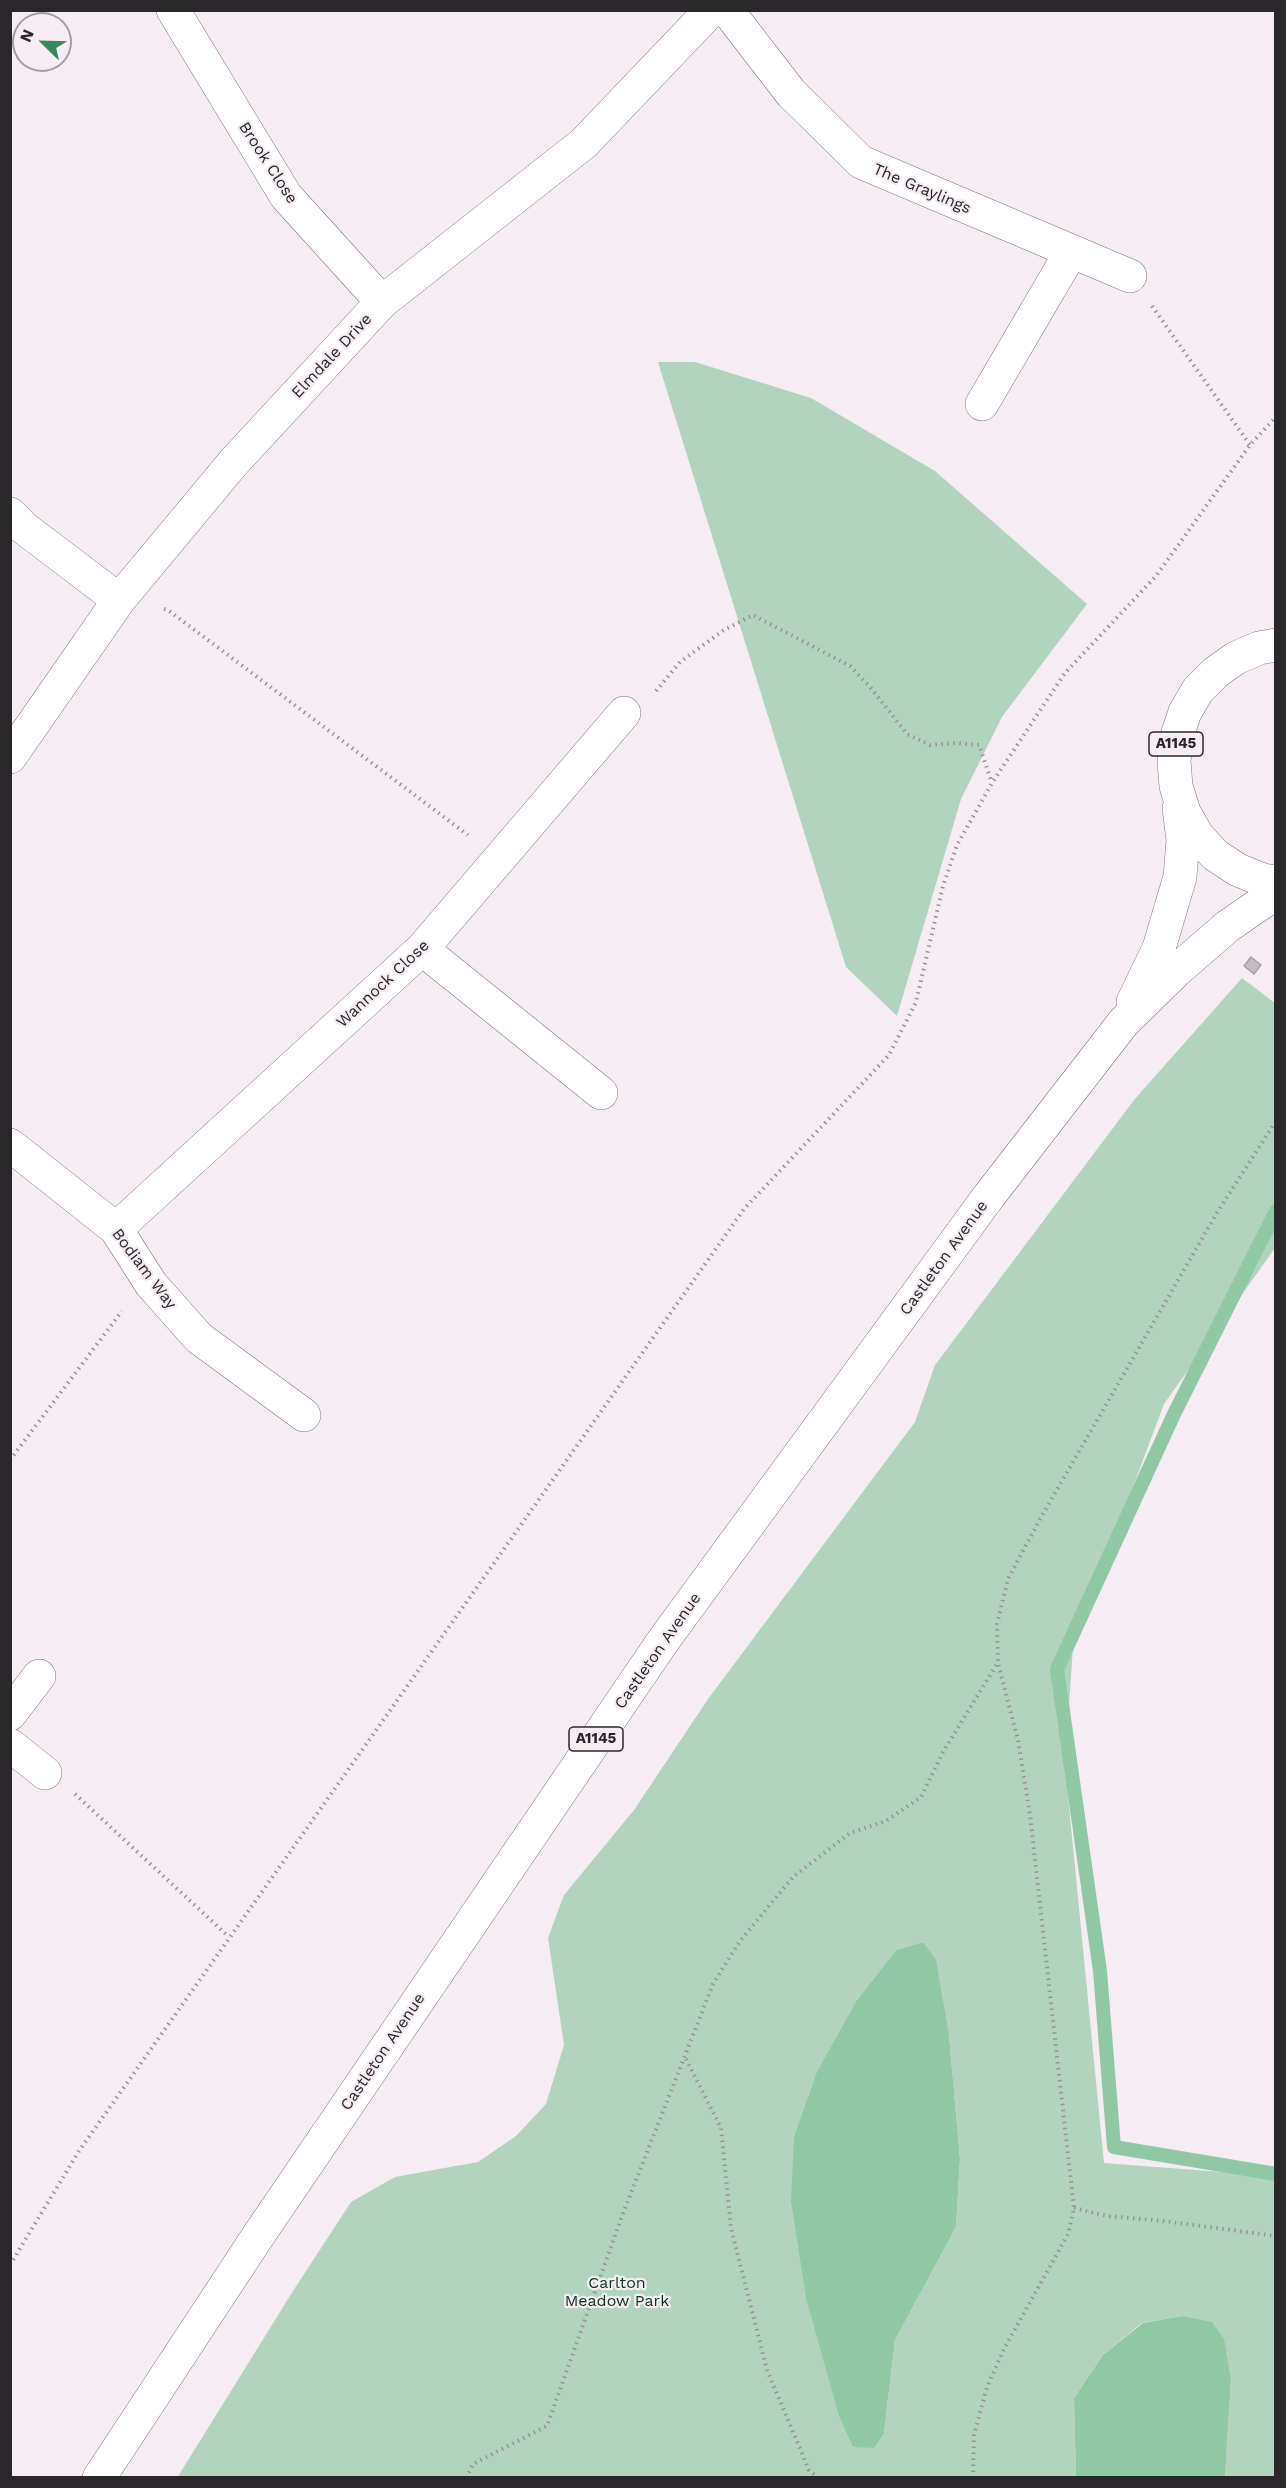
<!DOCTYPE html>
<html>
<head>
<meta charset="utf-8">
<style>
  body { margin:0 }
  #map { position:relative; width:1286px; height:2488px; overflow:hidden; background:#f5edf3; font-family:"Work Sans",sans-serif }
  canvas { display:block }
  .frame { position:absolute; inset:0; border:12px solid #2a272a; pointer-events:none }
  .north { position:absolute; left:12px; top:12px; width:60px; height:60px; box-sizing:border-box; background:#f5edf3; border:2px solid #a49ea3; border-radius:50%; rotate:293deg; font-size:16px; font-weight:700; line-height:24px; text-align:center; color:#2a272a }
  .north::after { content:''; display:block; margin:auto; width:21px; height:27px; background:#35895c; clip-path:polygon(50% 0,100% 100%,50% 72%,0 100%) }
</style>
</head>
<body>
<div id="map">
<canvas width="1286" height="2488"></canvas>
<div class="frame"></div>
<div class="north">N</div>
</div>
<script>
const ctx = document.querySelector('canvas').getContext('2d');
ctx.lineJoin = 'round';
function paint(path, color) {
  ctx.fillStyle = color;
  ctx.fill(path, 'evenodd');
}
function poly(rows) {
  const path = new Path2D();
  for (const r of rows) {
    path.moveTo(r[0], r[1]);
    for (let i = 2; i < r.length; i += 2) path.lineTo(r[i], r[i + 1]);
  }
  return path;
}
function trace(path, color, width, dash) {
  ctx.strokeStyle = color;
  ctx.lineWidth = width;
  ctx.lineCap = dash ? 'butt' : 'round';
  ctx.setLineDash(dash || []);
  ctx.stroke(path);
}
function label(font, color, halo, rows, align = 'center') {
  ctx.font = font + ' "Work Sans",sans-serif';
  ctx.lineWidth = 4.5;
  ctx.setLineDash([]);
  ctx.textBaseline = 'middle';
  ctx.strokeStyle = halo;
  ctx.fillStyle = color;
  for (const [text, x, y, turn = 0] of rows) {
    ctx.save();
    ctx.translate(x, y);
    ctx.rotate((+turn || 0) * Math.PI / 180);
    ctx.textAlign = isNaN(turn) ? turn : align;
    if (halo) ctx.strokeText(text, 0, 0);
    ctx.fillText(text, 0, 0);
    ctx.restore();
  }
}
const green = poly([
  [658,362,695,362,811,398,935,471,1087,604,1002,717,961,799,897,1016,846,967],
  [1242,978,1275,1003,1275,1248,1164,1404,1073,1647,1065,1765,1104,2163,1275,2176,1275,2477,1225,2477,1231,2380,1182,2316,1142,2323,1103,2355,1074,2398,1076,2477,177,2478,293,2291,351,2202,395,2177,478,2162,516,2136,546,2104,564,2045,548,1938,564,1895,634,1810,708,1699,915,1422,935,1365,1134,1100],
  [923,1942,949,2035,960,2159,956,2227,895,2340,884,2433,857,2000,896,1950]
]);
const water = poly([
  [923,1942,936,1960,949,2035,960,2159,956,2227,895,2340,884,2433,874,2448,853,2447,839,2416,806,2298,791,2201,794,2137,817,2072,857,2000,896,1950],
  [1182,2316,1212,2322,1224,2339,1231,2380,1225,2477,1076,2477,1074,2398,1103,2355,1143,2323]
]);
const stream = poly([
  [1276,1211,1174,1414,1057,1669,1100,1971,1114,2147,1276,2174]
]);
const building = poly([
  [1251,957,1261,965,1254,974,1244,966,1251,957]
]);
const path = poly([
  [1152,306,1250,445],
  [164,609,168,610,468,835],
  [656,691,680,662,724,630,753,615,850,666,870,687,907,734,930,745,958,743,979,745,992,783],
  [10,1460,122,1311],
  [75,1794,229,1937],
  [686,2059,721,2128,731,2228,767,2370,809,2470,818,2478],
  [1074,2208,1107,2216,1164,2221,1276,2236],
  [10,2265,79,2151,744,1209,889,1055,916,1002,943,886,957,845,992,783,1065,673,1156,576,1250,445,1276,417],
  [466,2478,473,2464,547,2426,622,2216,713,1984,740,1941,793,1877,850,1833,886,1821,921,1797,943,1752,997,1664],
  [973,2478,974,2435,987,2387,1004,2349,1068,2234,1074,2208,1030,1815,1018,1740,998,1663,997,1624,1008,1579,1040,1519,1218,1211,1276,1121]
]);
const street = poly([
  [173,10,286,196,382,302],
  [727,10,791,93,861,162,1130,276],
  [982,404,1071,252],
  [10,514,24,528,119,600],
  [10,757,119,600,233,463,382,302,584,143,711,10],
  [422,949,601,1093],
  [10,1145,116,1229,151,1284,199,1338,304,1415],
  [116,1229,422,949,624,713],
  [10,1714,39,1676],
  [10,1745,45,1773]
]);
const primary = poly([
  [1276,645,1259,648,1236,658,1216,672,1198,690,1185,712,1177,736,1174,761,1176,786,1184,812,1197,835,1215,855,1238,870,1263,880,1276,882],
  [1133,1002,1159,948,1180,877,1183,840,1179,808],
  [99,2478,258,2236,663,1641,989,1196,1123,1023,1176,971,1228,926,1276,893]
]);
const shields = [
  [1176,744,54],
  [596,1739,54]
];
const shieldNames = [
  ["A1145",1176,744],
  ["A1145",596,1739]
];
const streetNames = [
  ["Brook Close",268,163,57],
  ["The Graylings",922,189,23],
  ["Elmdale Drive",332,356,-47],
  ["Wannock Close",383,984,-43],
  ["Castleton Avenue",944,1258,-54],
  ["Bodiam Way",144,1269,53],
  ["Castleton Avenue",658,1651,-55],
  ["Castleton Avenue",383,2052,-56]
];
const parkNames = [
  ["Carlton",617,2283],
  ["Meadow Park",617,2301]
];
paint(green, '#b2d4be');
paint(water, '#90c8a5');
trace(stream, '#90c8a5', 14);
paint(building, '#c2bbc0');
trace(building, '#a8a1a6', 1.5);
trace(street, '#7d767b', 34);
trace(primary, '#7d767b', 34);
trace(path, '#999397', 4, [1.5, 4.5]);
trace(street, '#fff', 33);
trace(primary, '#fff', 33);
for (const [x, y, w] of shields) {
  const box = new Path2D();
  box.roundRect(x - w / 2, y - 12, w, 24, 4.5);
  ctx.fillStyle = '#f5edf3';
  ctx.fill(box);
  trace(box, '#2a272a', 1.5);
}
label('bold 15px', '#2a272a', null, shieldNames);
label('16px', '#2a272a', '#f5edf3', streetNames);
label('16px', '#07351f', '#f5edf3', parkNames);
</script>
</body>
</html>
